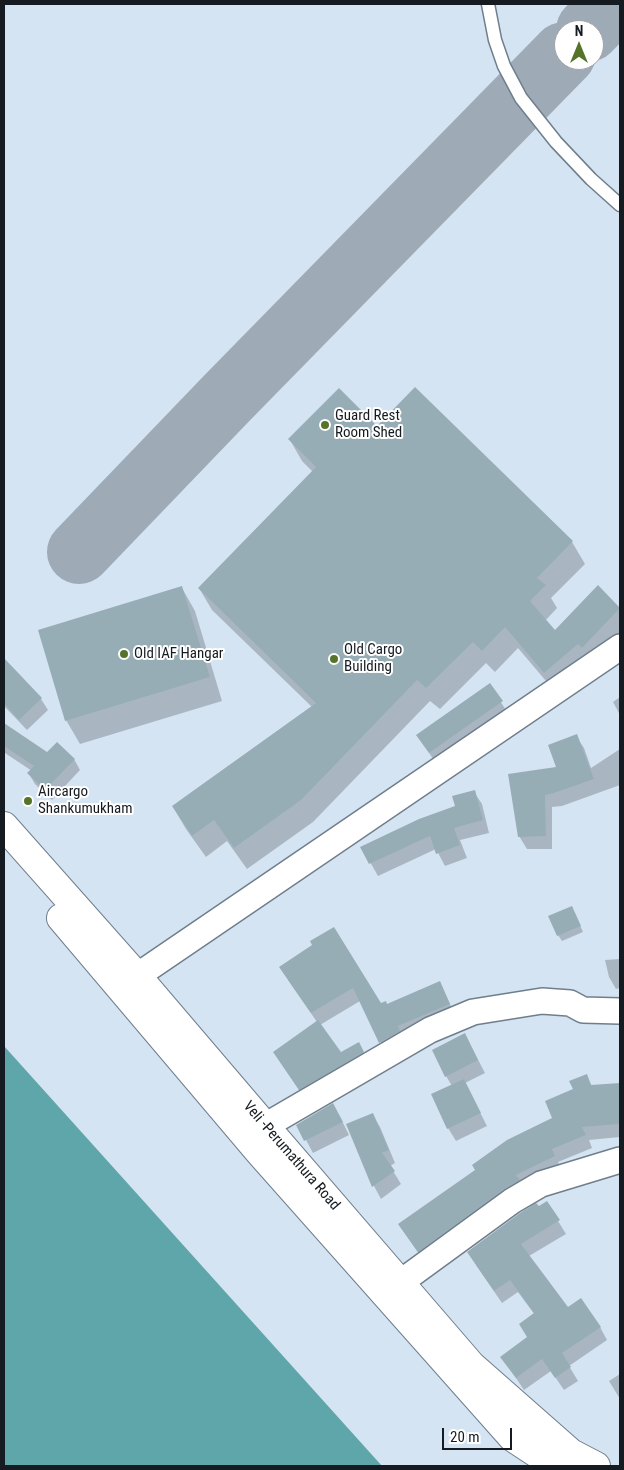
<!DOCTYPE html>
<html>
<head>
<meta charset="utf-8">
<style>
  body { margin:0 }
  #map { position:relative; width:624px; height:1470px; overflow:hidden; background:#d4e4f3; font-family:"Roboto Condensed",sans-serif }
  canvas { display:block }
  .frame { position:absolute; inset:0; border:5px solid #151b20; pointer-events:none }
  .north { position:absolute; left:554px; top:20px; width:50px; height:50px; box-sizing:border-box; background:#fff; border:1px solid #a1a4a6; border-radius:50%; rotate:0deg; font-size:14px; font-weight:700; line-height:20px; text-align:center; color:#151b20 }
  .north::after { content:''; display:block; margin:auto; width:18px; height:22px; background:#557329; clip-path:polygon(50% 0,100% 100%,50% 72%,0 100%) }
  .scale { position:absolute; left:442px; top:1428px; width:70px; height:22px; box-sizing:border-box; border:2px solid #151b20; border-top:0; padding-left:6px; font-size:15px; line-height:18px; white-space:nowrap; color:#151b20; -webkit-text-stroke:4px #fff; paint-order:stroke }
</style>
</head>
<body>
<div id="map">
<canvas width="624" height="1470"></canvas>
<div class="frame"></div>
<div class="north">N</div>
<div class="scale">20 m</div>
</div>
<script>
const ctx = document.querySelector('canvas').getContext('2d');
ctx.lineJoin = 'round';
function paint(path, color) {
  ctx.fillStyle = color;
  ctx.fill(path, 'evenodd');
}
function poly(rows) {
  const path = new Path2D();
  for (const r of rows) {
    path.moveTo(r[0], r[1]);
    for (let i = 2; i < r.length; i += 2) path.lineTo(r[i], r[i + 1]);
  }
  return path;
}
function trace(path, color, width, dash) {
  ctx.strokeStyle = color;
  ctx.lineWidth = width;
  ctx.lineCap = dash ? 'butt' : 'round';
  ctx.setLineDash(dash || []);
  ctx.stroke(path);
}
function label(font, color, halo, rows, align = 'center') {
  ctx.font = font + ' "Roboto Condensed",sans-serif';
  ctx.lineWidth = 4;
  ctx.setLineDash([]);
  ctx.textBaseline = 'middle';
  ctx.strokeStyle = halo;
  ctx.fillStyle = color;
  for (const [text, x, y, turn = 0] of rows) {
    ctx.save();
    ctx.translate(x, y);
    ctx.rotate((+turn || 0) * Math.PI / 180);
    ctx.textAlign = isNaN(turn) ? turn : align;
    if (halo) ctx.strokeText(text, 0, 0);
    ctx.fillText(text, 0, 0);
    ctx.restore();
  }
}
const water = poly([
  [4,1046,382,1466,4,1466]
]);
const shadow = poly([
  [377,428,572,542,585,564,551,598,557,608,545,621,554,632,598,587,620,609,620,643,557,694,518,648,495,672,486,663,440,709,430,701,313,822,247,869,227,841,206,857,186,829,173,807,312,707,212,610,199,588,313,472,302,461,290,440],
  [182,588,195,611,222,701,80,744,66,720],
  [4,659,41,699,48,710,27,730,4,706],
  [490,685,509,715,437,765,418,736],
  [620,697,620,715,613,702],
  [8,728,47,754,74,759,80,770,52,800,35,784,29,774,32,771,5,753,4,750,4,735],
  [576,736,584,748,591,768,620,749,620,785,562,806,552,807,552,849,527,849,519,836],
  [474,792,482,804,489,833,460,840,467,858,445,866,436,849,378,876,362,848,456,807],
  [575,914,583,932,562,941,558,935],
  [314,945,380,1005,387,1006,440,983,456,1017,388,1055,360,1001,320,1025,341,1054,358,1044,370,1065,307,1102,274,1052,317,1022,288,980],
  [620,959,620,988,616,989,609,977,605,960],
  [472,1048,485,1073,465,1083,487,1126,456,1141,448,1128,452,1086,446,1076],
  [586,1075,592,1086,620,1084,620,1137,589,1140,592,1148,558,1162,562,1169,426,1264,399,1225,554,1118],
  [372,1114,380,1127,395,1163,390,1166,401,1184,381,1199,374,1186,347,1125],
  [340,1117,349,1135,313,1153,298,1125],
  [547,1203,566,1234,529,1256,568,1309,600,1327,607,1340,569,1366,578,1381,564,1390,551,1371,524,1390,502,1357,528,1338,535,1315,518,1292,502,1303,476,1265,538,1208],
  [620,1374,620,1399,609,1381]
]);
const taxiway = poly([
  [588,30,614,4],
  [79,552,227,398,564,54]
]);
const building = poly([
  [415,387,573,541,537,578,546,585,530,601,555,630,598,585,620,608,582,648,578,644,544,673,505,627,482,651,473,642,426,688,417,680,301,800,234,848,214,820,192,836,172,806,316,703,198,588,316,467,288,439,339,388,377,426],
  [182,586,210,677,65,721,38,630],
  [4,658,42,698,19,720,4,703],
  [490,683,503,701,429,753,416,735],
  [4,723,47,752,57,742,75,759,45,790,27,773,34,766,4,746],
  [577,734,594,779,554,793,545,795,546,836,518,837,508,774,556,767,548,745],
  [475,790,483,820,454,828,460,845,436,854,430,836,369,864,360,847,419,819,455,806,452,796],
  [572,906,581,926,557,936,548,916],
  [334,927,381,1003,386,1001,387,1004,440,981,450,1004,398,1026,400,1031,379,1043,353,988,311,1013,279,967,312,945,310,941],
  [318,1020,341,1052,359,1042,364,1052,299,1090,273,1052],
  [465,1033,478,1060,445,1077,432,1050],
  [587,1074,591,1085,620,1083,620,1124,582,1127,586,1135,552,1149,555,1156,516,1175,520,1180,504,1189,418,1252,398,1224,475,1170,472,1165,507,1140,552,1118,545,1101,573,1089,569,1081],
  [464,1079,481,1113,447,1129,431,1094],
  [333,1103,343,1122,304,1141,296,1125],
  [373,1113,389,1150,382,1153,395,1171,372,1187,346,1124],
  [547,1201,560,1220,521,1244,568,1307,581,1298,601,1327,562,1353,571,1367,555,1378,542,1359,516,1378,500,1357,527,1337,519,1324,534,1313,510,1280,494,1291,467,1252,520,1213,536,1203,539,1206]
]);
const service = poly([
  [488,4,495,40,504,66,521,98,556,142,591,179,620,205]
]);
const minor = poly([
  [137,976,620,647],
  [265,1126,430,1030,473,1012,542,1001,570,1003,583,1010,620,1011],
  [401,1282,512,1201,541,1184,620,1160]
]);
const secondary = poly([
  [4,826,137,976,265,1126,471,1365,571,1453,596,1466],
  [61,918,260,1153,512,1437,556,1466]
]);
const markers = [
  [325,425,5,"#557329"],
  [124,654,5,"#557329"],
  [334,659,5,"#557329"],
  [28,801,5,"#557329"]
];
const poiNames = [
  ["Guard Rest",335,416],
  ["Room Shed",335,433],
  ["Old Cargo",344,650],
  ["Building",344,667],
  ["Old IAF Hangar",134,654],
  ["Aircargo",38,792],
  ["Shankumukham",38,809]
];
const streetNames = [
  ["Veli -Perumathura Road",291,1156,49]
];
paint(water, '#5ea6a9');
paint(shadow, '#0003');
trace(taxiway, '#9eabb7', 64);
paint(building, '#97adb5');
trace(service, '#6f7e8b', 15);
trace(minor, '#6f7e8b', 28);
trace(secondary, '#6f7e8b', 30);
trace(service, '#fff', 12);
trace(minor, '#fff', 25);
trace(secondary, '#fff', 28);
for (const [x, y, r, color] of markers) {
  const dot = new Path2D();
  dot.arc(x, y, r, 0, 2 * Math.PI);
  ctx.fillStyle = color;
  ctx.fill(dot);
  trace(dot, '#fff', 2);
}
label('15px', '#151b20', '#fff', poiNames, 'left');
label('15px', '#151b20', '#fff', streetNames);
</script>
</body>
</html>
